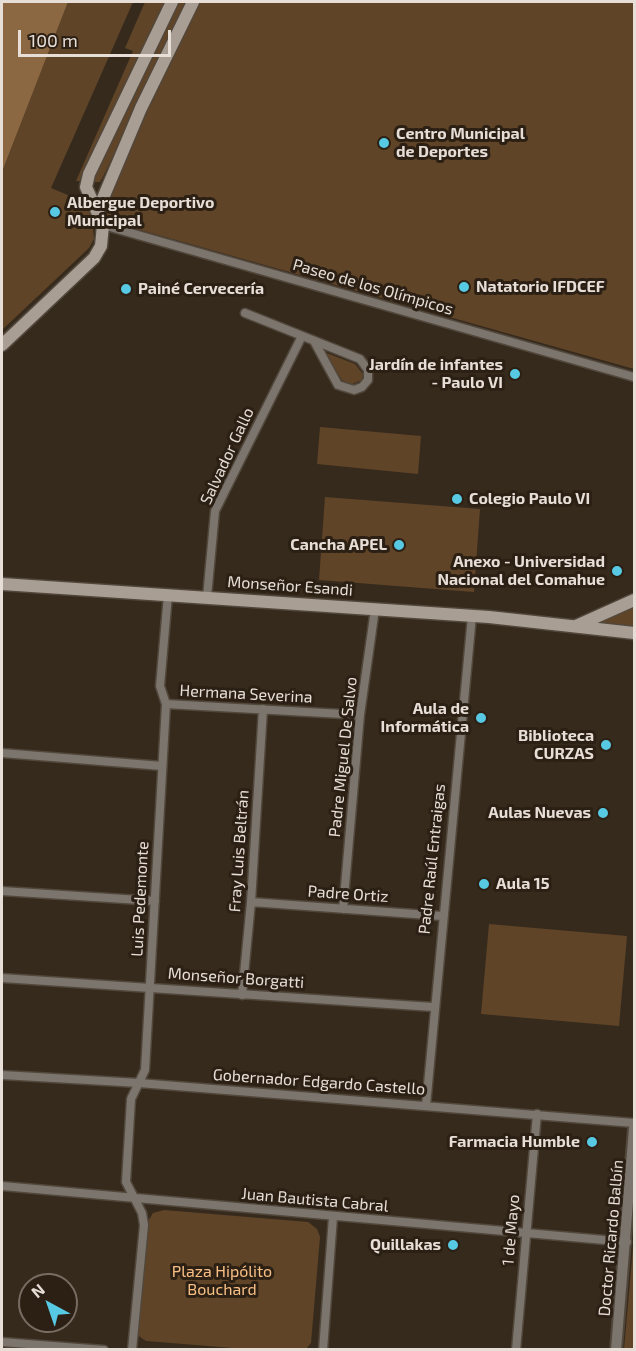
<!DOCTYPE html>
<html>
<head>
<meta charset="utf-8">
<style>
  body { margin:0 }
  #map { position:relative; width:636px; height:1351px; overflow:hidden; background:#362a1d; font-family:"Exo 2",sans-serif }
  canvas { display:block }
  .frame { position:absolute; inset:0; border:3px solid #e7ded7; pointer-events:none }
  .north { position:absolute; left:18px; top:1273px; width:60px; height:60px; box-sizing:border-box; background:#2c2014; border:2px solid #776c62; border-radius:50%; rotate:320deg; font-size:16px; font-weight:700; line-height:24px; text-align:center; color:#e7ded7 }
  .north::after { content:''; display:block; margin:auto; width:21px; height:27px; background:#58c9e3; clip-path:polygon(50% 0,100% 100%,50% 72%,0 100%) }
  .scale { position:absolute; left:18px; top:30px; width:153px; height:27px; box-sizing:border-box; border:3px solid #e7ded7; border-top:0; padding-left:8px; font-size:18px; line-height:21px; white-space:nowrap; color:#e7ded7; -webkit-text-stroke:4px #2c2014; paint-order:stroke }
</style>
</head>
<body>
<div id="map">
<canvas width="636" height="1351"></canvas>
<div class="frame"></div>
<div class="north">N</div>
<div class="scale">100 m</div>
</div>
<script>
const ctx = document.querySelector('canvas').getContext('2d');
ctx.lineJoin = 'round';
function paint(path, color) {
  ctx.fillStyle = color;
  ctx.fill(path, 'evenodd');
}
function poly(rows) {
  const path = new Path2D();
  for (const r of rows) {
    path.moveTo(r[0], r[1]);
    for (let i = 2; i < r.length; i += 2) path.lineTo(r[i], r[i + 1]);
  }
  return path;
}
function trace(path, color, width, dash) {
  ctx.strokeStyle = color;
  ctx.lineWidth = width;
  ctx.lineCap = dash ? 'butt' : 'round';
  ctx.setLineDash(dash || []);
  ctx.stroke(path);
}
function label(font, color, halo, rows, align = 'center') {
  ctx.font = font + ' "Exo 2",sans-serif';
  ctx.lineWidth = 6;
  ctx.setLineDash([]);
  ctx.textBaseline = 'middle';
  ctx.strokeStyle = halo;
  ctx.fillStyle = color;
  for (const [text, x, y, turn = 0] of rows) {
    ctx.save();
    ctx.translate(x, y);
    ctx.rotate((+turn || 0) * Math.PI / 180);
    ctx.textAlign = isNaN(turn) ? turn : align;
    if (halo) ctx.strokeText(text, 0, 0);
    ctx.fillText(text, 0, 0);
    ctx.restore();
  }
}
const green = poly([
  [68,2,133,2,51,188,87,203,92,215,94,239,89,248,2,330,2,172],
  [145,2,165,2,80,181,76,181,133,51,125,48],
  [177,2,185,2,185,6,103,177,100,182,95,182,93,178],
  [199,2,634,2,634,369,112,222,107,216,108,203,154,94],
  [324,352,355,364,363,374,362,380,350,385,342,380],
  [320,427,421,436,418,474,317,464],
  [325,497,480,509,474,592,319,580],
  [634,606,634,629,590,623],
  [489,924,627,936,619,1026,481,1014],
  [164,1210,308,1222,317,1229,320,1237,311,1343,306,1349,245,1349,146,1341,140,1337,137,1331,147,1223,153,1213],
  [634,1236,634,1349,624,1349]
]);
const water = poly([
  [2,2,68,2,2,172]
]);
const minor = poly([
  [103,225,634,377],
  [245,313,360,359,368,370,368,380,362,387,354,390,338,385,314,341],
  [207,597,215,511,302,336],
  [166,704,360,715],
  [2,753,162,766],
  [2,891,155,901],
  [251,902,442,916],
  [343,909,360,715,375,609],
  [2,978,433,1007],
  [242,995,251,902,263,709],
  [2,1075,139,1083,634,1123],
  [426,1106,472,616],
  [2,1186,627,1242],
  [2,1342,104,1350],
  [132,1350,144,1225,142,1213,126,1182,131,1099,145,1070,166,704,160,686,168,595],
  [323,1350,333,1217],
  [516,1350,537,1114]
]);
const tertiary = poly([
  [616,1350,634,1128]
]);
const secondary = poly([
  [98,210,141,108,193,2],
  [2,345,94,258,101,246,103,225,86,187,89,174,172,2],
  [2,584,489,617,634,633],
  [576,626,634,600]
]);
const markers = [
  [384,143,6,"#58c9e3"],
  [55,212,6,"#58c9e3"],
  [464,287,6,"#58c9e3"],
  [126,289,6,"#58c9e3"],
  [515,374,6,"#58c9e3"],
  [457,499,6,"#58c9e3"],
  [399,545,6,"#58c9e3"],
  [617,571,6,"#58c9e3"],
  [481,718,6,"#58c9e3"],
  [606,745,6,"#58c9e3"],
  [603,813,6,"#58c9e3"],
  [484,884,6,"#58c9e3"],
  [592,1142,6,"#58c9e3"],
  [453,1245,6,"#58c9e3"]
];
const poiNames = [
  ["Centro Municipal",396,134,"left"],
  ["de Deportes",396,152,"left"],
  ["Albergue Deportivo",67,203,"left"],
  ["Municipal",67,221,"left"],
  ["Natatorio IFDCEF",476,287,"left"],
  ["Painé Cervecería",138,289,"left"],
  ["Jardín de infantes",503,365],
  ["- Paulo VI",503,383],
  ["Colegio Paulo VI",469,499,"left"],
  ["Cancha APEL",387,545],
  ["Anexo - Universidad",605,562],
  ["Nacional del Comahue",605,580],
  ["Aula de",469,709],
  ["Informática",469,727],
  ["Biblioteca",594,736],
  ["CURZAS",594,754],
  ["Aulas Nuevas",591,813],
  ["Aula 15",496,884,"left"],
  ["Farmacia Humble",580,1142],
  ["Quillakas",441,1245]
];
const streetNames = [
  ["Paseo de los Olímpicos",373,287,16],
  ["Salvador Gallo",227,456,-65],
  ["Monseñor Esandi",290,586,4],
  ["Hermana Severina",246,694,3],
  ["Padre Miguel De Salvo",343,757,-84],
  ["Fray Luis Beltrán",239,851,-86],
  ["Padre Raúl Entraigas",432,859,-84],
  ["Padre Ortiz",348,894,4],
  ["Luis Pedemonte",140,899,-87],
  ["Monseñor Borgatti",236,978,4],
  ["Gobernador Edgardo Castello",319,1082,4],
  ["Juan Bautista Cabral",315,1200,5],
  ["1 de Mayo",511,1230,-85],
  ["Doctor Ricardo Balbín",611,1238,-85]
];
const parkNames = [
  ["Plaza Hipólito",222,1272],
  ["Bouchard",222,1290]
];
paint(green, '#5f4428');
paint(water, '#8b6742');
trace(minor, '#52473b', 11);
trace(tertiary, '#52473b', 14);
trace(secondary, '#52473b', 15);
trace(minor, '#7b756e', 8);
trace(tertiary, '#7b756e', 10);
trace(secondary, '#a89e94', 12);
for (const [x, y, r, color] of markers) {
  const dot = new Path2D();
  dot.arc(x, y, r, 0, 2 * Math.PI);
  ctx.fillStyle = color;
  ctx.fill(dot);
  trace(dot, '#2c2014', 2);
}
label('bold 16px', '#e7ded7', '#2c2014', poiNames, 'right');
label('16px', '#e7ded7', '#2c2014', streetNames);
label('16px', '#f9c086', '#2c2014', parkNames);
</script>
</body>
</html>
